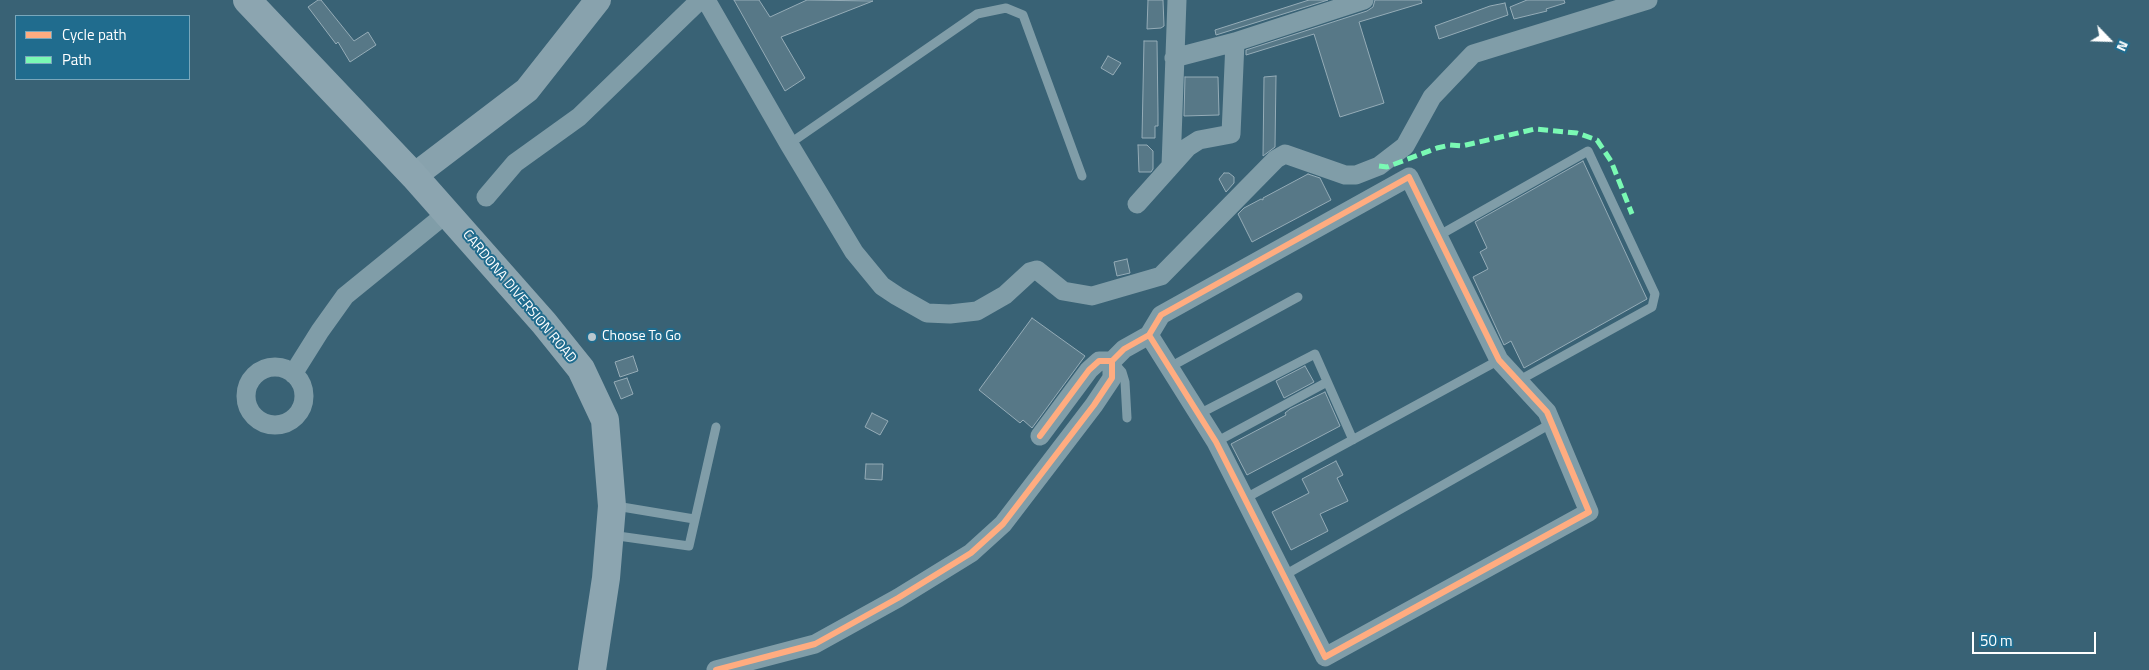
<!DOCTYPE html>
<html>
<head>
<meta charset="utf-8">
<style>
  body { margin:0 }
  #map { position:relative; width:2149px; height:670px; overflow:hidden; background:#396275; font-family:"Titillium Web",sans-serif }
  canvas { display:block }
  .legend { position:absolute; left:15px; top:15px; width:175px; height:65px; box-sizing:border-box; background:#206c8e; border:1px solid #79a7bb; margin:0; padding:6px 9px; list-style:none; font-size:15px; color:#fff }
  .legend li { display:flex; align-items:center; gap:10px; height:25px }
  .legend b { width:25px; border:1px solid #79a7bb }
  .north { position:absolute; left:2084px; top:15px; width:50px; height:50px; -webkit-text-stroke:4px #206c8e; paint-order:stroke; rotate:114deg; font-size:14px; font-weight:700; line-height:20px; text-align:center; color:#fff }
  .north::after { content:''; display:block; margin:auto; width:18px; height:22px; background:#fff; clip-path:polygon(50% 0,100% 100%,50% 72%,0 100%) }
  .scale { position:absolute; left:1972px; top:632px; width:124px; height:22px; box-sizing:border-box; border:2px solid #fff; border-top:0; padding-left:6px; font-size:15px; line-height:18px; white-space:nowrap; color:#fff; -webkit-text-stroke:4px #206c8e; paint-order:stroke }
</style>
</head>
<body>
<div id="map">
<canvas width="2149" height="670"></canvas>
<ul class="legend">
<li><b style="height:6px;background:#ffac80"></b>Cycle path</li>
<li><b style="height:6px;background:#7af9b4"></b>Path</li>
</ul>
<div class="north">N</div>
<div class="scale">50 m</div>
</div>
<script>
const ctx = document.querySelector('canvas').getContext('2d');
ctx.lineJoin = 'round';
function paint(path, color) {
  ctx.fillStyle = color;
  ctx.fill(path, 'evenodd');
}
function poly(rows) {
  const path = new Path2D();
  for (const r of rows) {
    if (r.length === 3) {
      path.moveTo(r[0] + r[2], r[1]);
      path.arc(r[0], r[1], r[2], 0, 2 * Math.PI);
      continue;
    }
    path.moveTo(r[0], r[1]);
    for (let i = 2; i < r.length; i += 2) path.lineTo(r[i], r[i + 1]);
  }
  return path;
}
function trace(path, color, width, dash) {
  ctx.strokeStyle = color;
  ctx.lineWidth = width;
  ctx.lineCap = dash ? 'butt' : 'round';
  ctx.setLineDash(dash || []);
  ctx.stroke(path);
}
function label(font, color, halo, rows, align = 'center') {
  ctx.font = font + ' "Titillium Web",sans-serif';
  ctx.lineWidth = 4;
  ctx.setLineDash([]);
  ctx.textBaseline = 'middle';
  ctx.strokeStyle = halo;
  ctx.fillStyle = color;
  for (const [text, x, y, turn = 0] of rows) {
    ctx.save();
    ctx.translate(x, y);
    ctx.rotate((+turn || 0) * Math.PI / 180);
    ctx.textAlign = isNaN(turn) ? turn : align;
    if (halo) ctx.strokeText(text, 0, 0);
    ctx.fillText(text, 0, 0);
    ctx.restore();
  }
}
const building = poly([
  [318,0,321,0,354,41,368,32,376,45,350,62,338,42,336,44,308,7,318,0],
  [734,0,759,0,770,17,807,0,873,1,781,37,805,78,785,91,734,0],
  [1148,0,1163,0,1164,26,1161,28,1147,29,1148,0],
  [1309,0,1328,0,1216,35,1215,30,1309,0],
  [1375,0,1421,0,1422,3,1359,22,1384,103,1340,117,1314,34,1246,55,1246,50,1367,11,1373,7,1375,0],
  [1527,0,1564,0,1565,3,1546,9,1547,11,1514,19,1510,7,1527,0],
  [1505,3,1508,15,1439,39,1435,26,1490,6,1505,3],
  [1144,41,1157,41,1158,114,1158,126,1155,126,1155,138,1142,138,1144,41],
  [1108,56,1121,63,1113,75,1101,68,1108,56],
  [1276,76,1275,147,1263,156,1264,77,1276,76],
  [1185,77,1218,77,1219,115,1184,116,1185,77],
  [1138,145,1147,145,1153,151,1153,169,1151,172,1139,172,1138,145],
  [1583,161,1647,299,1524,368,1511,341,1504,345,1473,277,1488,269,1480,252,1487,248,1475,222,1583,161],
  [1224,173,1229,173,1234,177,1234,183,1226,192,1219,179,1224,173],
  [1308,174,1320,178,1331,200,1252,242,1238,214,1244,208,1261,199,1263,200,1263,198,1308,174],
  [1127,259,1130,273,1117,276,1114,262,1127,259],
  [1032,318,1085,356,1032,428,1023,420,1020,423,979,390,1032,318],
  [633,356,638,371,620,377,615,362,633,356],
  [1305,366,1314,382,1284,398,1276,381,1305,366],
  [627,378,633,394,621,399,614,382,627,378],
  [1325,392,1340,426,1247,475,1231,444,1286,415,1285,413,1290,409,1325,392],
  [872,413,888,421,880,435,865,427,872,413],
  [1336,461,1343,475,1337,478,1348,501,1320,514,1328,531,1291,550,1272,512,1309,493,1302,479,1336,461],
  [866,464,883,464,882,480,865,479,866,464]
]);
const lane = poly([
  [789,144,977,14,1006,8,1023,15,1082,176],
  [1438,236,1588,151,1655,294,1652,307,1518,381],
  [1115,364,1122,372,1125,382,1127,418],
  [1170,367,1298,297],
  [1199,414,1315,354,1353,440],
  [1216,442,1327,382],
  [1244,499,1499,360],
  [616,506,694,519],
  [611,535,689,546,716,427],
  [1283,576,1552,423]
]);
const street = poly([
  [706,0,789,144,854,252,882,286,897,296,927,313,950,314,977,311,1005,295,1030,272,1037,270,1063,291,1092,296,1161,276,1276,159,1285,154,1345,175,1356,175,1379,166,1405,146,1432,97,1473,54,1648,0],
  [1174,58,1235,42,1364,0],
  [1171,166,1177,0],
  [486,197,515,163,579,117,700,0],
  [1137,204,1188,147,1199,140,1231,134,1235,42],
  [275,396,29],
  [293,374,320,331,345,296,447,213],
  [1040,436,1089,370,1099,361,1112,361,1124,349,1149,335,1161,315,1409,177,1499,360,1547,412,1589,512,1325,657,1216,442,1149,335],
  [716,670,815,644,898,598,971,553,1003,524,1094,405,1112,378,1112,361]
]);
const secondary = poly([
  [414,176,527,90,598,0]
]);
const primary = poly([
  [247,0,414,176,544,323,581,369,605,420,612,506,606,578,592,670]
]);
const quiet = poly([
  [1379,166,1387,167,1437,148,1450,145,1462,146,1535,129,1577,133,1597,140,1611,161,1632,214]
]);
const cycleway = poly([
  [1040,436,1089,370,1099,361,1112,361,1124,349,1149,335,1161,315,1409,177,1499,360,1547,412,1589,512,1325,657,1216,442,1149,335],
  [716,670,815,644,898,598,971,553,1003,524,1094,405,1112,378,1112,361]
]);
const markers = [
  [592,337,5,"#bac8cf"]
];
const streetNames = [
  ["CARDONA DIVERSION ROAD",519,297,50]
];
const poiNames = [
  ["Choose To Go",602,337]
];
paint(building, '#577887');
trace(building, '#95acb7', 1);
trace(lane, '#809da8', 9);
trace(street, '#809da8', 19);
trace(secondary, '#88a2ad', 26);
trace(primary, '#8ca5b0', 28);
trace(quiet, '#7af9b4', 5, [10, 5]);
trace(cycleway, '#ffac80', 6);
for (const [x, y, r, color] of markers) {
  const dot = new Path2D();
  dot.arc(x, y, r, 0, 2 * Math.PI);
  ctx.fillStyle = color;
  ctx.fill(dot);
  trace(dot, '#206c8e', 2);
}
label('14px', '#fff', '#206c8e', streetNames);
label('14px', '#fff', '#206c8e', poiNames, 'left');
</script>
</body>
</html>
